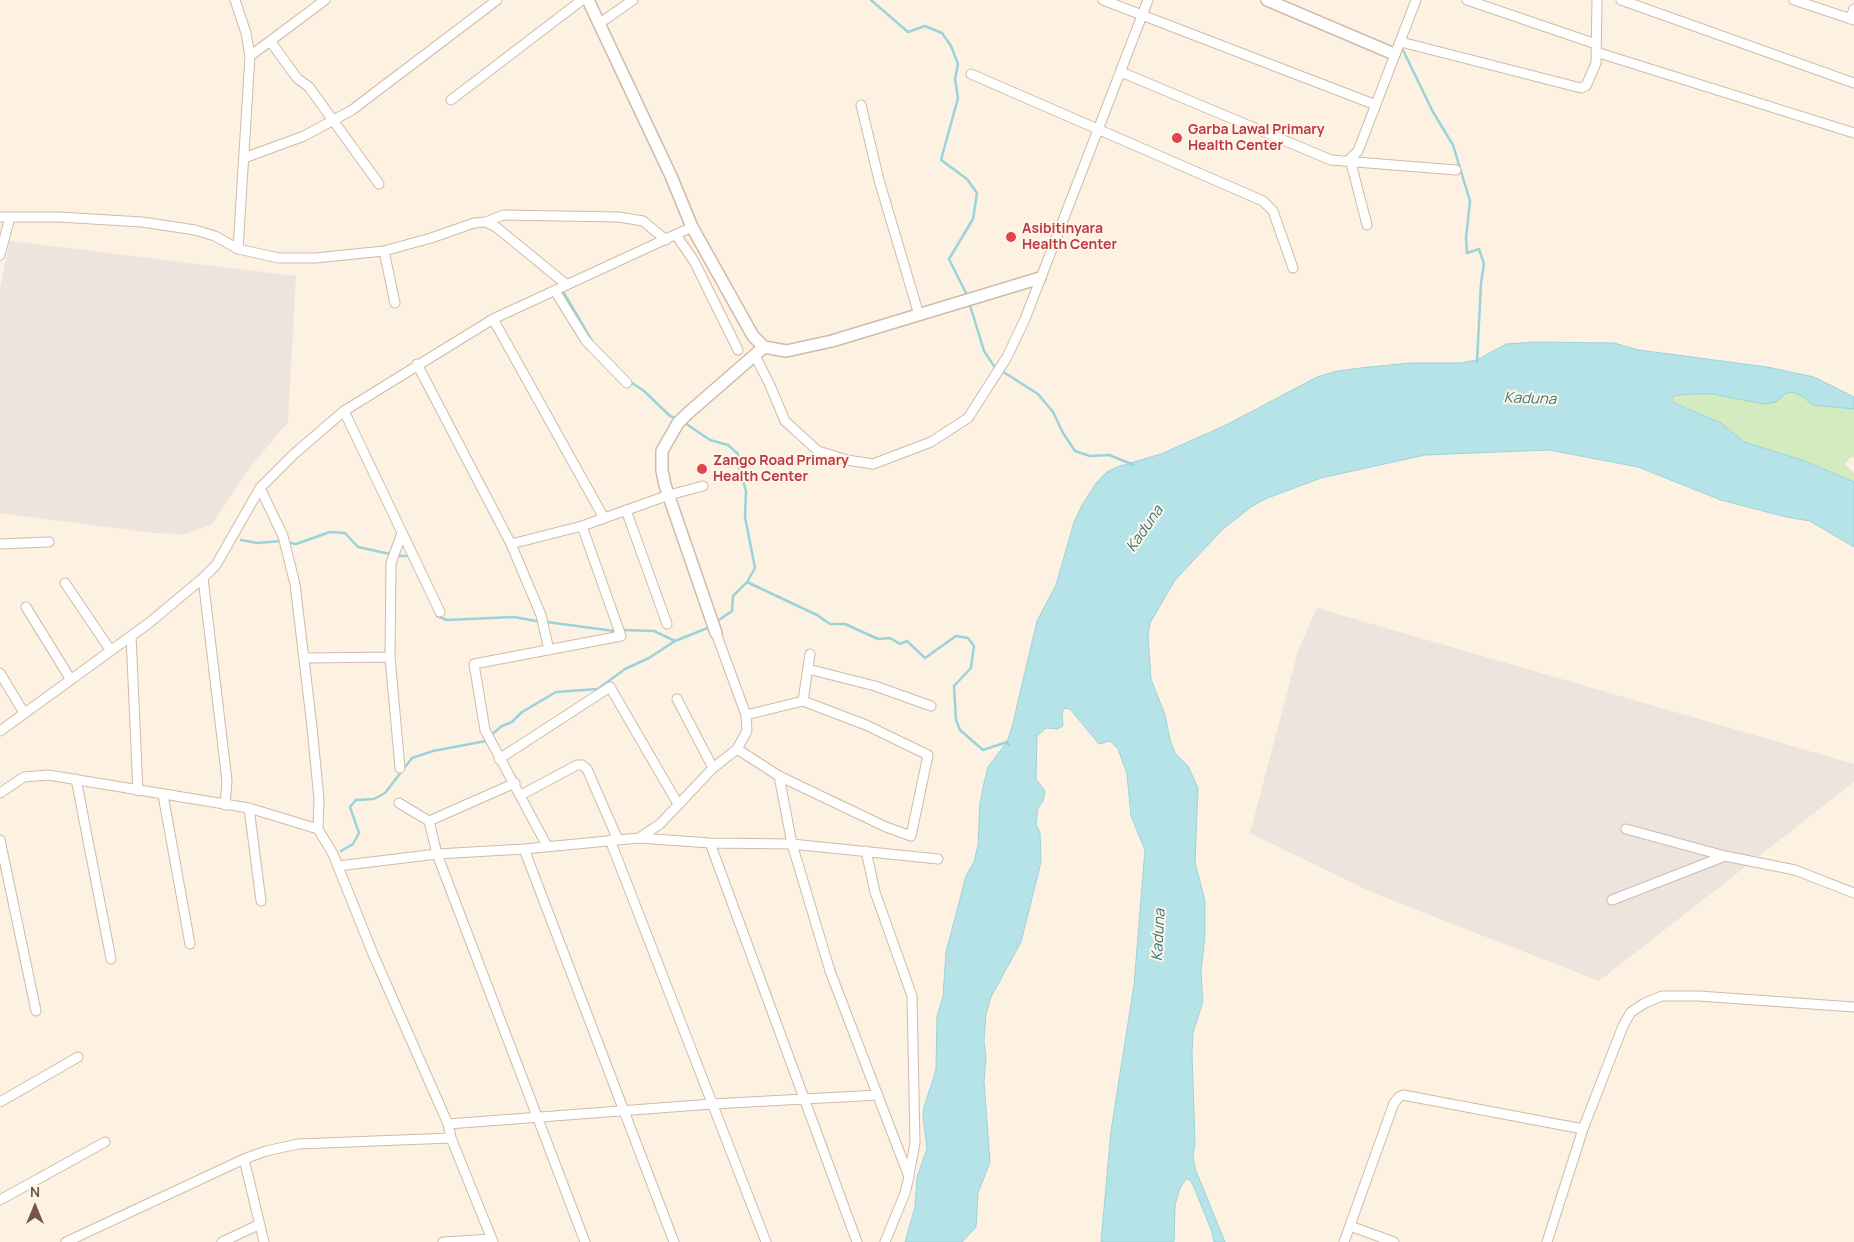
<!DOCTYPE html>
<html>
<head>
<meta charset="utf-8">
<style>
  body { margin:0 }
  #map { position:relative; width:1854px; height:1242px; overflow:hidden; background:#fdf2e2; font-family:Manrope,sans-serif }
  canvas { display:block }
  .north { position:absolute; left:10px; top:1182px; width:50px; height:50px; -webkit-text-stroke:4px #fff6e9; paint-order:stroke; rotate:0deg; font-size:14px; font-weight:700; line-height:20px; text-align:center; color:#765647 }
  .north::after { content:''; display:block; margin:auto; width:18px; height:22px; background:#765647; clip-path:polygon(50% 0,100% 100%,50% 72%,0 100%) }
</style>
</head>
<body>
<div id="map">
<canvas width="1854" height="1242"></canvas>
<div class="north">N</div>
</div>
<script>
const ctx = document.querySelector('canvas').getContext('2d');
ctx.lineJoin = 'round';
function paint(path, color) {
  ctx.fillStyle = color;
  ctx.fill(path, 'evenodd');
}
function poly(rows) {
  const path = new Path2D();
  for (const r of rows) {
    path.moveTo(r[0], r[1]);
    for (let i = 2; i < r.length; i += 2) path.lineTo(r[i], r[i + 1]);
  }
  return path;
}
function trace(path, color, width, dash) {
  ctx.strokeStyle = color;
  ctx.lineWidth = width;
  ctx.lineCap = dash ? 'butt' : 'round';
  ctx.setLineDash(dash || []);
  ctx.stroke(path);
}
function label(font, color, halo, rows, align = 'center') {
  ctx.font = font + ' Manrope,sans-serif';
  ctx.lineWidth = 4;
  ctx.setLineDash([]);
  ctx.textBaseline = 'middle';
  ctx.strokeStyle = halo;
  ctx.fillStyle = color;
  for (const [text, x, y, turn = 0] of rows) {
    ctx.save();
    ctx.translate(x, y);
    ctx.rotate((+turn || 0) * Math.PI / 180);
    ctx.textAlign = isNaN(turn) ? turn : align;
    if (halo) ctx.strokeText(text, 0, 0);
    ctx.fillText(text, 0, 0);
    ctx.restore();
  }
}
const industrial = poly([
  [10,241,296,276,288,422,247,471,211,525,184,534,153,533,0,513,0,288],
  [1317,608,1854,764,1854,782,1599,981,1371,892,1250,833,1298,651]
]);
const green = poly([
  [1793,392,1802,396,1813,405,1854,409,1854,458,1851,457,1845,464,1854,473,1854,482,1805,461,1744,442,1721,423,1672,402,1672,398,1673,396,1691,394,1712,394,1736,399,1779,397,1786,393]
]);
const water = poly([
  [1536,342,1614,343,1639,350,1767,367,1814,377,1854,397,1854,409,1813,405,1802,396,1793,392,1786,393,1776,402,1765,404,1712,394,1691,394,1673,396,1672,399,1672,402,1721,423,1744,442,1805,461,1854,482,1854,547,1810,521,1786,517,1721,500,1638,467,1549,450,1425,455,1321,478,1265,499,1251,507,1223,529,1175,580,1150,623,1148,637,1151,679,1165,715,1170,740,1175,753,1188,766,1198,788,1195,862,1205,901,1205,934,1201,973,1203,1001,1193,1033,1192,1052,1195,1143,1193,1158,1196,1171,1225,1242,1214,1242,1212,1232,1193,1185,1190,1180,1186,1179,1180,1188,1175,1205,1174,1242,1101,1242,1111,1131,1134,985,1145,850,1131,816,1127,774,1118,749,1110,741,1099,744,1070,709,1065,708,1062,712,1063,726,1057,729,1046,728,1037,736,1036,779,1045,791,1043,801,1038,808,1036,824,1040,833,1041,862,1021,942,991,997,986,1014,984,1041,986,1057,984,1081,990,1162,978,1193,976,1227,962,1242,905,1242,915,1207,917,1177,927,1149,923,1117,924,1107,936,1070,937,1016,943,997,946,952,966,876,974,862,978,845,980,803,984,783,988,767,1007,742,1012,727,1037,621,1056,585,1074,522,1082,505,1097,482,1107,472,1117,467,1161,454,1226,425,1317,377,1337,371,1369,367,1411,363,1460,363,1477,360,1506,344,1536,342]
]);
const stream = poly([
  [871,0,908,32,925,26,942,33,951,46,958,64,955,79,958,98,941,160,967,179,977,193,973,219,949,259,968,297],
  [1401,46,1433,112,1453,145,1470,201,1466,238,1467,253,1479,249,1484,264,1481,283,1477,362],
  [564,293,592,341],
  [969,302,984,351,994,366,1038,394,1053,412,1063,433,1075,451,1090,456,1109,455,1134,465],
  [629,381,644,391,670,416,678,419],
  [685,423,710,440,728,445,738,454,739,468,746,491,745,517,755,568,747,582],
  [241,540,257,543,281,541],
  [287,542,296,544,330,532,345,533,358,547,390,554],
  [396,556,410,556],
  [436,612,437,616,447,620,514,617,536,621],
  [547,622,614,631],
  [716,622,732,611,733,596,747,582,817,615,830,624,845,624,878,639,890,638,900,644,907,641,925,658,956,636,968,638,974,646,972,660,971,668,954,686,956,720,960,730,983,750,1007,742,1009,745],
  [624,630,654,631,675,641],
  [491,735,502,726,512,722,522,712,556,692,598,689,625,669,649,658,675,641,710,627],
  [341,851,353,844,359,833,350,807,356,800,374,799,385,793,412,758,433,751,486,741]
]);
const minor = poly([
  [235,0,246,33,250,56,238,249],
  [1103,0,1376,105],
  [1467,0,1596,44],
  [1621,0,1854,83],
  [1794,0,1854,20],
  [1850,19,1854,9],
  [600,23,633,0],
  [270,41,297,78,309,87,379,184],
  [1401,42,1581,88,1586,86,1596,63,1597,0],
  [1596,52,1854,133],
  [250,56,325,0],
  [1121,72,1331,160,1456,170],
  [971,74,1263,201,1273,211,1293,268],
  [451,100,582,0],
  [861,105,879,180,919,315],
  [244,158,304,136,352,110,497,0],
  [1350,159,1358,151,1416,0],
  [1350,159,1367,225],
  [0,217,59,217,142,222,195,230,215,236,238,249,279,258,315,258,384,251,431,238,474,223,486,222,496,227,567,285],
  [486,222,503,215,619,217,643,221,666,240],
  [676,235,694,261,738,350],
  [384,251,395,303],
  [0,255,10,217],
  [555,291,586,341,627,383],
  [493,319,604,518],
  [755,356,769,383,785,421,818,451,847,460,873,464,931,442,968,418,1007,357,1025,319,1148,0],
  [417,364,511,544,541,615,549,650],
  [344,411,440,612],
  [260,488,283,536,295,584,312,727,319,799,318,829,333,854,373,954,448,1124,451,1138,493,1242],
  [626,510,667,624],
  [0,544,49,542],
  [511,544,582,526,669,495,703,486],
  [203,578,227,781,225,805],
  [65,583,111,651],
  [26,607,71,680],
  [131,636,138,791],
  [305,658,390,657],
  [808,669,875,686,931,706],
  [0,673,24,713],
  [677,699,713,768],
  [803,701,810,654],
  [0,731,149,623,203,578,216,565,260,488,294,454,344,411,493,319,692,227],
  [737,749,779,776,886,827,911,836,928,755,866,725,803,701,746,715],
  [499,759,610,687,678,804],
  [400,768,390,657,391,563,402,533],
  [779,776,792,844,830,971,909,1177,905,1193,885,1242],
  [76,779,111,959],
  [0,793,24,777,48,775,249,808,318,829],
  [163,795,190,944],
  [521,795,577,765,582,765,587,769,618,840],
  [399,803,429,821,437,854,585,1242],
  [249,808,261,901],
  [429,821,515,783],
  [1626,829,1725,856,1795,870,1854,893],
  [639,838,710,843,792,844,938,859],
  [0,840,36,1011],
  [610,840,766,1242],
  [710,843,857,1242],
  [547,846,485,730,474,664,621,636,582,526],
  [866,851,875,892,912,996,915,1143,909,1175],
  [338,866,437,854,524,849],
  [1612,900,1725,856],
  [0,1102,78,1057],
  [448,1124,712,1104,878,1095],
  [244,1159,264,1242],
  [0,1200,105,1142],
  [1350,1226,1394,1242],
  [66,1242,244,1159,266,1151,298,1144,451,1138],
  [222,1242,258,1225],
  [443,1242,492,1239],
  [674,1242,524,849,639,838,660,824,713,768,737,749,747,731,746,715,716,633],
  [1344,1242,1394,1103,1399,1097,1403,1095,1583,1129],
  [1547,1242,1583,1129,1623,1026,1631,1012,1645,1003,1662,996,1699,996,1854,1007]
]);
const tertiary = poly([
  [588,0,671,176,692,227,753,336,764,347,786,351,832,341,1040,278],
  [1267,0,1394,54],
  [716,633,665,485,662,471,662,451,678,423,687,414,764,347]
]);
const markers = [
  [1177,138,6,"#e0444e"],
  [1011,237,6,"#e0444e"],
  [702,469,6,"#e0444e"]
];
const healthNames = [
  ["Garba Lawal Primary",1188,130],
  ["Health Center",1188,146],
  ["Asibitinyara",1022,229],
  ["Health Center",1022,245],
  ["Zango Road Primary",713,461],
  ["Health Center",713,477]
];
const waterNames = [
  ["Kaduna",1530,399,2],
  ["Kaduna",1145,529,-55],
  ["Kaduna",1159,935,-87]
];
paint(industrial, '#ece4dd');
paint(green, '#d4ebc0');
paint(water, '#b6e3e8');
trace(water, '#9bd3da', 1);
trace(stream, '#9bd3da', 2.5);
trace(minor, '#d1baab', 11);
trace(tertiary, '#d1baab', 14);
trace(minor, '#fff', 9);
trace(tertiary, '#fff', 11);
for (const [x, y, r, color] of markers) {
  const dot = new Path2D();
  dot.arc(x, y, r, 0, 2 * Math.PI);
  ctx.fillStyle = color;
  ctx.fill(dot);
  trace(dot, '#fff6e9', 2);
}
label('bold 14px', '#be3a42', '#fff6e9', healthNames, 'left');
label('italic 15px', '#3a757c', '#fff6e9', waterNames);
</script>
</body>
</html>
